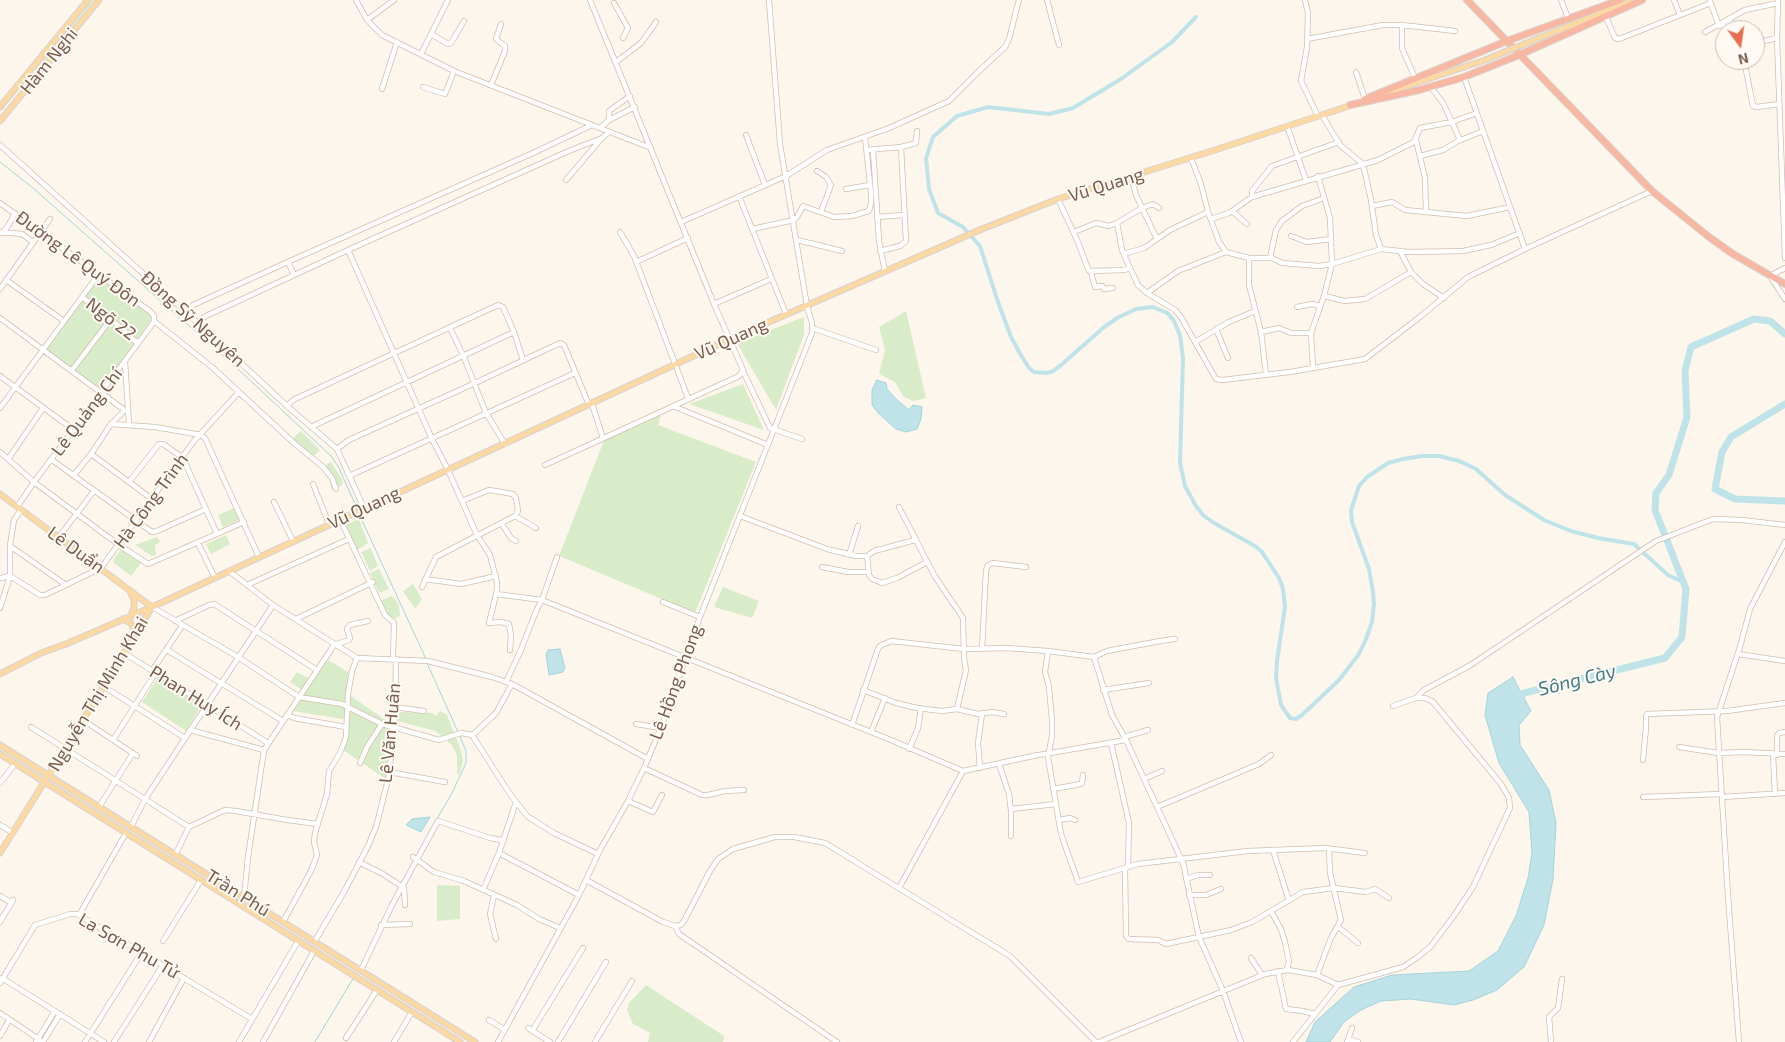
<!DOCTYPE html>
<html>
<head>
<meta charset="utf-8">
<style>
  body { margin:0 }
  #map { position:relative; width:1785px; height:1042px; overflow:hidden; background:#fdf6ec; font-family:"Exo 2",sans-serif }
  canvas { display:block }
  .north { position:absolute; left:1715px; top:20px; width:50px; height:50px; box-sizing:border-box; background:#fffaf3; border:1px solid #cabbb1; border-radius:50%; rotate:166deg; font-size:14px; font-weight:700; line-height:20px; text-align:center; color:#7a5c4d }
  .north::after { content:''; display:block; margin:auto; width:18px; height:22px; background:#e76f51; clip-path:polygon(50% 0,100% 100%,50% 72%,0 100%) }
</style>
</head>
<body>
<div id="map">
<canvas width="1785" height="1042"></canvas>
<div class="north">N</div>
</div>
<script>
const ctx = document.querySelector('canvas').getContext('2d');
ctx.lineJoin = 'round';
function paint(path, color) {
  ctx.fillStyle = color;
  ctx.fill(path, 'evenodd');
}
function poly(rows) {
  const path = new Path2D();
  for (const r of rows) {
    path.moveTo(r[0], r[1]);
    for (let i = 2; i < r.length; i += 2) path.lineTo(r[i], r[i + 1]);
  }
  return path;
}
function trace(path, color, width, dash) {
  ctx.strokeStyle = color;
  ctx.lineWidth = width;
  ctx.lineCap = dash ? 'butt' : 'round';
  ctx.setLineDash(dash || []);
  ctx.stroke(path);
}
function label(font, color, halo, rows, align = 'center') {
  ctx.font = font + ' "Exo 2",sans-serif';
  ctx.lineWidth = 4;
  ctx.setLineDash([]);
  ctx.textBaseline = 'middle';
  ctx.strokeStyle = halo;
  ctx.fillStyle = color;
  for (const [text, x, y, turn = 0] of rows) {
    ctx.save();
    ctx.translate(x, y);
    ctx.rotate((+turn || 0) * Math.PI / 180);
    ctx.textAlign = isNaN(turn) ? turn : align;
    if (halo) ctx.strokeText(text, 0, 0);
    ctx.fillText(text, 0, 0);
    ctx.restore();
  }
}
const green = poly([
  [91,0,94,0,36,71,34,70],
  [99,276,153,317,103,392,44,348],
  [906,311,926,398,913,401,903,396,895,382,879,374,885,350,879,327],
  [804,317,804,335,776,410,737,343],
  [743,384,764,430,689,404],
  [661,415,658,425,756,462,695,613,559,556,605,438],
  [301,431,320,450,313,457,301,446,299,447,291,440],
  [331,462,343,481,342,485,332,490,325,466],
  [237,507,242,519,223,527,218,515],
  [359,519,368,543,356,551,343,526],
  [226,535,230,544,211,554,206,544],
  [157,537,160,542,155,545,156,555,152,556,135,545],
  [123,547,142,562,131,576,114,563,113,560],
  [371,548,378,566,370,571,361,552],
  [379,569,389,589,379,593,370,573],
  [413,584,422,599,415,609,403,591],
  [723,587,759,601,752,618,714,607],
  [391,596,395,599,399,606,400,616,395,619,388,615,381,601],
  [328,660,348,672,348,694,390,723,386,779,343,750,349,720,293,711,305,692,290,682,297,672,312,680],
  [160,674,203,703,186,731,142,702],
  [440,711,447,715,461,751,463,761,459,775,457,773,457,755,452,745,435,731,398,721,398,712,432,713,436,716],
  [437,885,460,886,460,919,437,921],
  [646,985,724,1036,723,1042,648,1042,650,1033,633,1024,627,1010,629,1003]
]);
const water = poly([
  [877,380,886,383,887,389,895,398,909,410,913,405,922,407,921,419,917,429,906,432,896,429,879,414,872,405,872,390,877,380],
  [560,649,565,668,563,672,549,675,546,654,548,650,560,649],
  [1513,677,1531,711,1519,725,1520,745,1549,790,1556,823,1553,879,1544,925,1524,967,1497,990,1473,1000,1454,1005,1411,999,1381,1001,1361,1010,1344,1022,1330,1042,1306,1042,1315,1022,1354,987,1392,975,1469,971,1498,951,1516,916,1528,878,1532,853,1529,812,1499,763,1485,715,1488,693,1513,677],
  [430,817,421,832,406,825,412,819,430,817]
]);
const stream = poly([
  [0,162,33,188,239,370,331,456,338,466,355,504],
  [360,516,426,659],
  [427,663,458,732],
  [437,819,452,793,466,763,466,751,460,736],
  [315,1042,354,977]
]);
const canal = poly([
  [1196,17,1172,42,1121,79,1073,108,1049,114,988,107,957,116,933,137,926,158,929,189,938,213,963,227,980,246,998,302,1011,337,1022,357,1029,368,1034,372,1047,373,1053,371,1060,366,1103,328,1117,318,1136,309,1153,307,1167,313,1173,319,1180,335,1183,358,1180,463,1185,486,1196,506,1203,515,1214,523,1255,546,1262,552,1279,578,1283,589,1285,607,1277,661,1276,678,1281,705,1290,718,1296,719,1302,715,1339,680,1359,654,1366,639,1372,622,1374,604,1373,592,1369,569,1352,522,1351,510,1359,486,1367,477,1388,463,1403,459,1422,456,1439,456,1459,461,1476,469,1505,495,1544,520,1571,531,1598,538,1634,544,1668,575,1683,582]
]);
const river = poly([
  [1785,404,1731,437,1722,452,1715,489,1735,499,1785,501],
  [1517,702,1524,693,1665,658,1682,637,1686,589,1655,510,1656,493,1669,475,1687,417,1685,371,1691,347,1754,319,1770,321,1785,334]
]);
const minor = poly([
  [356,0,367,20,382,35,454,71,651,148],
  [1047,0,1059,45],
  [1305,0,1308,13,1307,47,1301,81,1318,116],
  [1561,0,1568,18],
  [1674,0,1680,15],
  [1778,0,1777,38,1785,258],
  [1710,1,1719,26,1731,22,1736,30],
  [614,3,628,28,623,38],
  [1606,17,1615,38,1619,39,1711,3],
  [367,20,394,0],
  [1402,25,1455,31],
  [1705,32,1745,10,1778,3],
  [431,34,448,44,451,43,464,21],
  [1307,39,1383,25,1402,25,1402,48,1415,78],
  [1755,43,1777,38],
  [421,54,448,0],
  [1744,60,1753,106,1757,107,1779,104],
  [616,62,641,43,656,22],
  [1356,72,1365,99],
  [1464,77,1525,249,1652,191],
  [491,85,505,51,505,46,496,39,501,24],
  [423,87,445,94,454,71],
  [382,89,397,42],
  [609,120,609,111,630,96],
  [1287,126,1306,180],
  [600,128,609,120,635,107],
  [746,135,765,185],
  [1416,140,1425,178,1426,211],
  [1460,140,1452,122,1477,113],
  [1339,142,1272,166,1252,191,1252,197,1378,160,1414,142,1420,128,1452,122,1443,103,1431,87],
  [0,145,197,322,287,406,337,449,364,508],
  [901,147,916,143,917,131],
  [867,150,901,147,906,241,900,246,880,251],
  [873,150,879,241,885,272],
  [1420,156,1443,150,1458,141,1483,131],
  [1191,158,1201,184,1208,212,1219,242,1226,252],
  [817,171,826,177,831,185,821,212],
  [1131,177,1136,195,1142,208,1117,223,1122,250,1130,268,1138,285,1147,293,1178,271,1226,252,1249,258,1272,258,1282,263,1319,266,1332,264,1381,249,1376,235,1371,200,1363,164,1340,145,1322,115],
  [566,180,601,139],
  [846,189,870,185],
  [739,196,786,314],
  [1058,199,1077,240,1089,271,1124,270,1130,268],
  [0,203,151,312,154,316,154,321,151,326,34,482,17,507],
  [1372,206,1392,202,1405,210,1467,216,1510,207],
  [1232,211,1247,224],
  [877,217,903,215],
  [1211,219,1229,213,1252,197],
  [681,222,786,176,827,150,889,128,949,101,977,73,1005,47,1009,39,1019,0],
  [752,229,794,220,797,217,803,206,834,217,852,216,869,211,871,203,871,193,865,137],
  [0,232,22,234,33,242],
  [620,232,634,256,688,398],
  [1074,232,1096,223,1109,226,1117,223],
  [2,233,8,226,15,213],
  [1291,236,1307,242,1331,239],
  [1157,239,1142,208,1153,204,1159,208],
  [797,240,842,251],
  [1381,249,1409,252,1463,251,1491,245,1520,233],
  [348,250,432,439,448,470,477,535,490,555,497,582,497,590,489,623,501,622,509,624,511,636,510,650],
  [1400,251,1411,272,1423,284,1444,298],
  [1124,254,1144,248,1170,230,1208,212],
  [1249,258,1249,285,1261,332,1266,374],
  [1270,258,1276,230,1282,221,1302,206,1324,198],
  [636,262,688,238],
  [1785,268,1770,276,1785,299],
  [1091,272,1095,287,1102,286,1104,289,1113,288],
  [294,275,289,264,290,261,533,153,592,125],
  [6,280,64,321],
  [0,289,50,219],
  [1147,293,1175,310,1181,317,1195,342],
  [1324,296,1345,301,1365,299,1411,272],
  [82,297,111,319,136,342,139,341],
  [714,304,771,279],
  [1297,307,1312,304,1320,306],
  [1255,311,1229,322,1195,342,1216,379,1222,380,1290,372,1365,359,1421,316,1468,277,1525,249],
  [186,312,193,305,290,261],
  [0,318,123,409,124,411,111,424,91,454,74,475],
  [154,321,213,368,295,444,323,467,332,478,336,489],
  [197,322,206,316,348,250,571,150,602,138,609,132],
  [450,328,463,355,486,413,505,444],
  [812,328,876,350],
  [1216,329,1228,358],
  [1261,332,1279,328,1291,333,1311,333],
  [125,361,129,424],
  [1313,368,1311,333,1324,296,1332,264,1330,218,1318,176],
  [72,370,111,319],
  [742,373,744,373,770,428,802,439],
  [0,376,74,430],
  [592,404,603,438],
  [287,406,293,400,498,305,503,307,514,332,523,360],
  [673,406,768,445],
  [0,408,99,274],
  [111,424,155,427,201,435],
  [311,427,514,332],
  [201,435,205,438,259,557],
  [337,449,349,440,473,384,560,343,564,345,589,405],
  [0,452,34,482,119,545,148,564,244,522],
  [91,454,152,499],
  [9,458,43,408],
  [52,460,152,532,157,531,206,509],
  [545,465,739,376,743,370,714,304,590,0],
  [349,476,575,373],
  [129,482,159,444,163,444,183,458,217,534],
  [313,484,329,524],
  [274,502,293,541],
  [899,507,934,575,963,618,964,658,966,670,957,709],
  [515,516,536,528],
  [740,516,827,549,856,556,867,556,874,551,915,540],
  [340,519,385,615,394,623,393,659],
  [501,523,511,538,516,541],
  [58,538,94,491],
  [198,543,215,578],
  [10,546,66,585],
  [849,555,858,526],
  [867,556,869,575,872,579,882,583,897,578,927,562],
  [822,567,848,572,868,572],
  [229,571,273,605,357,658,428,661,492,677,512,684,648,759],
  [0,578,10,576,40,595,45,595,101,568,194,441,239,392],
  [425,579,461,584,496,576],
  [247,585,349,539],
  [422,587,436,557,515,516,518,511,516,498,513,494,489,490,462,501],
  [496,594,542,600,552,604,891,740,963,771,1033,756,1126,740],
  [663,602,700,617],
  [152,607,238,657,299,697,342,704,382,724,439,740,461,733,472,735,478,730,496,713,512,684],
  [0,608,10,576,10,546,14,520,21,510],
  [296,619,373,582],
  [175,621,209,605,214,604,317,670],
  [982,649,986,571,988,565,993,563,1026,567],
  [167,650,283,721],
  [1048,651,1045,672,1049,687,1052,720,1052,735,1048,758,1050,769,1061,834,1078,882,1138,864,1248,851,1325,848,1365,853],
  [124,653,268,743],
  [1738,654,1785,661],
  [1094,657,1112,715,1126,740,1183,863,1199,937,1223,991,1241,1042],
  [152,671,182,626],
  [506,682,520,652,537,609,542,600,557,557],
  [103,686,185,738],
  [863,690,896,703,917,708,942,711,957,709,978,714,992,712,1004,714],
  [1103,690,1149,683],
  [1416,698,1424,690,1469,666,1656,541,1713,519,1742,520,1785,525],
  [395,707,424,711],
  [287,715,294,718,346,727],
  [83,720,137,756],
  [636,724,661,728],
  [852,725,878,649,880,646,891,641,964,649,1006,648,1048,651,1094,657,1107,651,1160,641,1175,639],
  [31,727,189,827],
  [190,730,264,750],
  [871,732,885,698],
  [472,735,510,794,527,816,554,833,598,854],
  [1124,737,1148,730],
  [113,740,156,672],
  [1111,743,1129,823,1128,867],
  [1679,747,1718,753,1744,752,1785,754],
  [909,749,918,728,921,708],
  [1773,755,1775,794],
  [1777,755,1777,736,1779,733,1785,732],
  [1643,760,1646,728,1646,716,1647,714,1727,711,1785,703],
  [360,763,367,747,382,724],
  [999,764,1009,794,1011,811,1011,836],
  [644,768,702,795,708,795,725,791,744,790],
  [980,768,978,743,982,714],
  [389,772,445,782],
  [1144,779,1162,771],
  [0,783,15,764],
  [1053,789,1081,784,1082,783,1083,775],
  [1643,797,1721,794],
  [1722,797,1785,793],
  [628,801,653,812,662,795],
  [99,807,133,753],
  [1157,807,1259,764,1271,755],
  [1011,809,1056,804],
  [1059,820,1070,818,1075,820],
  [0,825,13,833],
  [131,827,145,799,273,605],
  [1273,850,1289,901],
  [499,853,579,895],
  [175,855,189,827,225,810,236,811,287,820,318,824],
  [413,857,434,872,464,881,517,905,539,919,560,928],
  [359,862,383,874,404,888,405,905],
  [1125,868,1126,936,1129,939,1158,940,1166,944,1231,930,1252,922,1303,892,1334,888,1366,892,1375,889,1389,898],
  [1186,879,1198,875,1210,875],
  [586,880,663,922,675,926,681,925,684,921,710,871,718,859,733,849,775,837,794,837,825,843,1010,956,1096,1042],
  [899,888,963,771],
  [483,890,499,853,516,802],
  [494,895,490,914,496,939],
  [1189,895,1206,895,1221,889],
  [0,896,12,903],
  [244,897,248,857,264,750,334,645,349,640,350,638,347,629,350,625,368,621],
  [1271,911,1281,929,1285,942,1289,961,1287,970],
  [79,915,126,833],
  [0,922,13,900],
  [283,922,311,871,317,855,314,842,315,833,327,794,329,771,340,753,346,737,348,694,352,671,357,658],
  [381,925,410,924],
  [675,926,679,934,837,1042],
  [1338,927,1358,943],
  [163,941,201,880],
  [315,941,345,890,368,846,376,827,389,776,395,716,396,659],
  [1251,958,1262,975],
  [361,970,392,905,438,821,490,838,502,840],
  [1278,971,1286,1009,1303,1011,1315,1014],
  [1317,975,1331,938,1341,920,1330,873,1329,849],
  [2,978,104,1042],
  [0,983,35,925,70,914,77,914,252,1019],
  [0,1013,43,1042,60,1014],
  [489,1020,505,1030],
  [528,1028,550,1042],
  [532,1031,583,948],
  [0,1036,9,1020],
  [346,1038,377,990],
  [1348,1039,1358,1042],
  [36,1042,55,1011],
  [85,1042,142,952],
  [114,1042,163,965],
  [149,1042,184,978],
  [239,1042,298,941],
  [263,1042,314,951],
  [394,1042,412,1012],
  [498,1042,579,895,600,850,628,801,644,768,662,725,700,617,812,333,812,323,807,306,780,144,769,0],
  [558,1042,606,962],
  [595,1042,632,981],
  [1099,1042,1265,974,1288,970,1317,975,1338,985],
  [1293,1042,1338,985,1403,967,1418,957,1431,946,1453,917,1473,887,1510,808,1509,798,1501,784,1433,702,1425,698,1416,698,1393,706],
  [1347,1042,1352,1028],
  [1551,1042,1549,1017,1558,1008,1562,979],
  [1739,1042,1728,896,1717,717,1740,647,1750,609,1785,542]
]);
const major = poly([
  [1539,38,1634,0],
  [1386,93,1485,60],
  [0,107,88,0],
  [0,121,99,0],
  [0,494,152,607],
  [130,591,134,600,134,608,131,615],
  [123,619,131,623,133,627,134,635],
  [0,674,41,653,66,644,152,607,730,339,982,229,1058,199,1215,150,1352,105],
  [0,745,475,1042],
  [0,754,460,1042],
  [0,853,83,720,152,607]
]);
const highway = poly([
  [1467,0,1652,191,1709,237,1733,254,1785,284],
  [1365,99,1507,41,1620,0],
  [1350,105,1419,90,1464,77,1519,55,1642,0]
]);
const majorBridge = poly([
  [1485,60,1539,38]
]);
const streetNames = [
  ["Hàm Nghi",49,61,-51],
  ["Vũ Quang",1106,185,-17],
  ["Đường Lê Quý Đôn",78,259,36],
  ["Ngõ 22",111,319,37],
  ["Đồng Sỹ Nguyên",193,319,42],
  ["Vũ Quang",731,339,-24],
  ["Lê Quảng Chí",87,412,-53],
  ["Hà Công Trình",151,501,-54],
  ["Vũ Quang",364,508,-25],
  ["Lê Duẩn",76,550,36],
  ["Lê Hồng Phong",676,682,-70],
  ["Nguyễn Thị Minh Khai",98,694,-59],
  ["Phan Huy Ích",196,698,32],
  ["Lê Văn Huân",390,733,-85],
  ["Trần Phú",238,893,32],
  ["La Sơn Phu Tử",129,946,30]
];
const waterNames = [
  ["Sông Cày",1577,680,-14]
];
paint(green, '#d8ecc9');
paint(water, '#bfe3e8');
trace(water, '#a5d3da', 1);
trace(stream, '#a5d3da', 1);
trace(canal, '#bfe3e8', 4);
trace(river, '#bfe3e8', 7);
trace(minor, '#d1beb0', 6);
trace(major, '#dad1cd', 7);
trace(highway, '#dad1cd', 8);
trace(minor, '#fff', 4.5);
trace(major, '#fbd9a5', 5);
trace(highway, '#f7b7a3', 6);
trace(majorBridge, '#dad1cd', 7, []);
trace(majorBridge, '#fbd9a5', 5);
label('18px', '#7a5c4d', '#fffaf3', streetNames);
label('italic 19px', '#437c86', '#fffaf3', waterNames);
</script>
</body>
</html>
